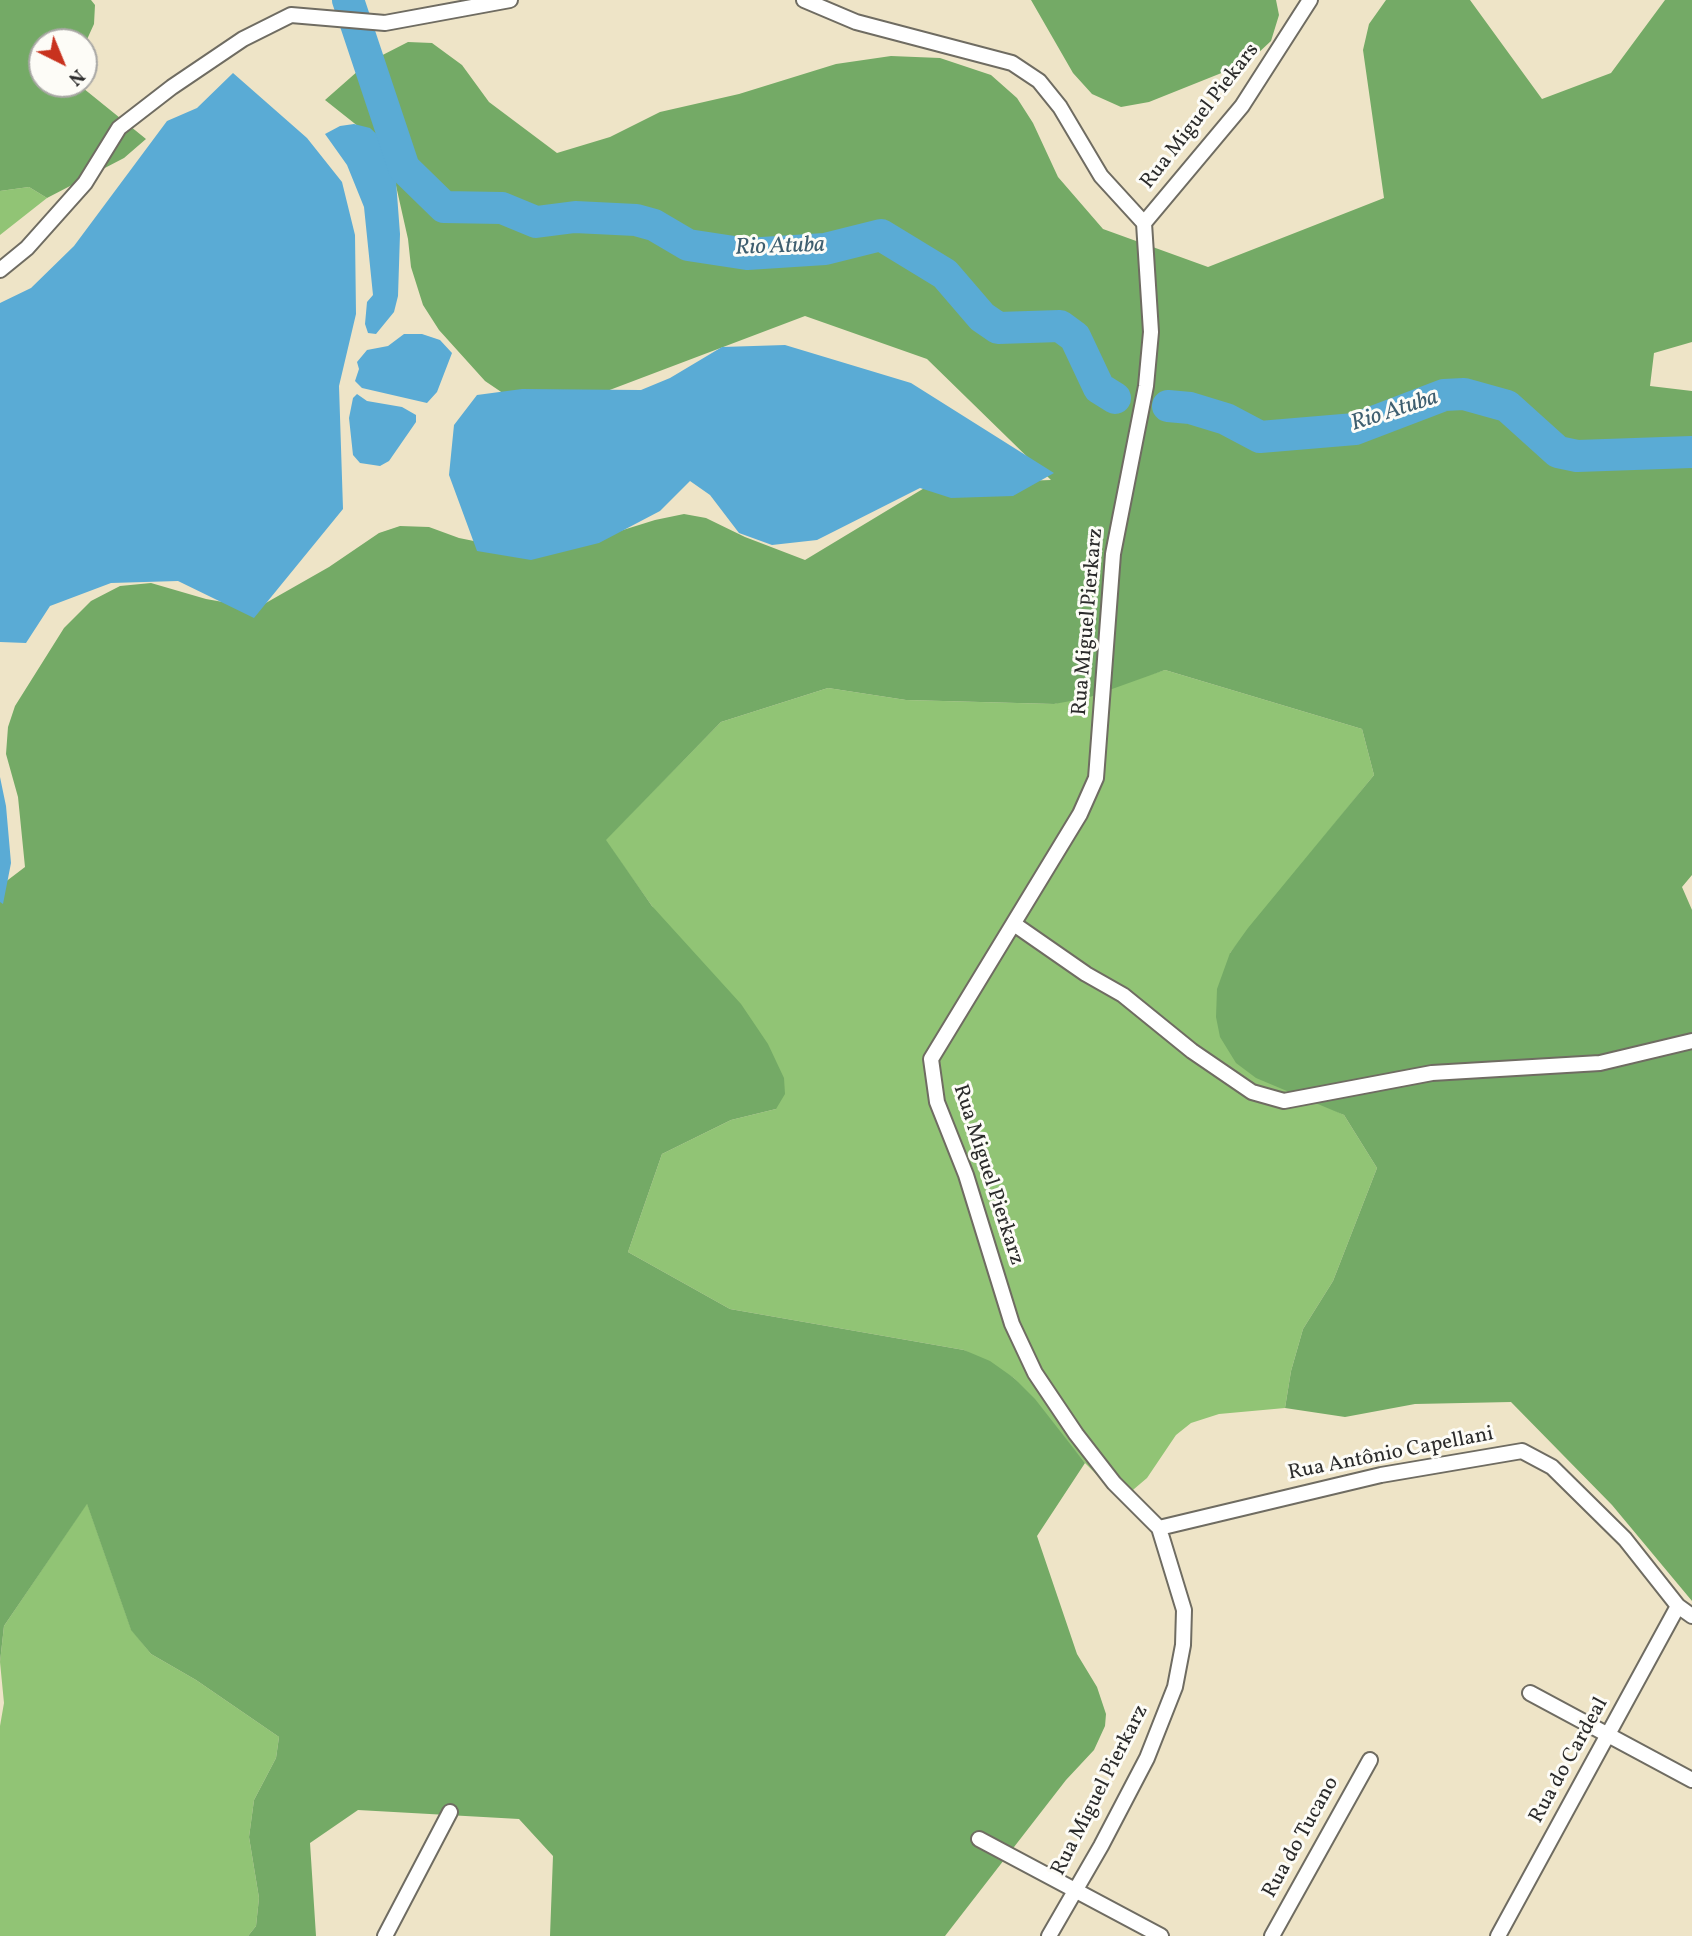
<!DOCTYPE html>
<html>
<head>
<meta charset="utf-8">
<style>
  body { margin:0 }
  #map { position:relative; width:1692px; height:1936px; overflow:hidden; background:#eee4c7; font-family:Vollkorn,serif }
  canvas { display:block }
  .north { position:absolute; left:28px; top:28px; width:70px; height:70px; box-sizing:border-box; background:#fdfcf7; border:2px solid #a9a8a5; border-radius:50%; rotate:137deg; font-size:19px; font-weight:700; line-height:28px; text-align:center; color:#2b2b2b }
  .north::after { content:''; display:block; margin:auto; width:24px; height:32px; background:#c8321e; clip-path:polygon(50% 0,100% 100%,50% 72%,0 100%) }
</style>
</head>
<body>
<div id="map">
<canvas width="1692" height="1936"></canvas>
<div class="north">N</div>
</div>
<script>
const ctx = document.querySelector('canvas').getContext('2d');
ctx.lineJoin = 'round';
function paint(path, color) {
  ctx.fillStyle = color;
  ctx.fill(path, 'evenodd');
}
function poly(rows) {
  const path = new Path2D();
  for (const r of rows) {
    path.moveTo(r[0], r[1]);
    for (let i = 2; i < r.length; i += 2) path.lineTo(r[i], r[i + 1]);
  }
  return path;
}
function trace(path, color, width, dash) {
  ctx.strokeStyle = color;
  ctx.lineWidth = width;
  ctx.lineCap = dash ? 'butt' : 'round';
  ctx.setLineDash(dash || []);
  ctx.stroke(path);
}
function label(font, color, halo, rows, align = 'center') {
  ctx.font = font + ' Vollkorn,serif';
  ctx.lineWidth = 6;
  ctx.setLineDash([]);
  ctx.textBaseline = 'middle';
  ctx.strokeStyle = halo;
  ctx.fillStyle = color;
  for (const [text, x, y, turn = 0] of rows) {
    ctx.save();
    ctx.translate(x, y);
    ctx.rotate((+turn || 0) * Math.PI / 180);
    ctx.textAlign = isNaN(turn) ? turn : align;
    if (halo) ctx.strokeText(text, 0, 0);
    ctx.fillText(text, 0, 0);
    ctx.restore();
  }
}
const green = poly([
  [29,187,47,198,0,235,0,191],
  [1165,670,1362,729,1374,775,1230,953,1306,1096,1344,1115,1377,1168,1333,1281,1303,1329,1291,1371,1285,1408,1219,1414,1191,1423,1176,1435,1147,1478,1127,1495,1113,1491,1085,1463,1014,1378,964,1350,730,1309,628,1252,662,1154,731,1120,776,1109,652,906,605,840,721,722,828,688,906,700,1054,704],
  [87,1503,131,1629,151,1654,196,1680,279,1737,276,1758,254,1800,249,1837,259,1898,256,1926,248,1936,0,1936,0,1726,4,1703,0,1662,4,1626]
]);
const forest = poly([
  [0,0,91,0,95,5,94,24,84,46,84,42,42,42,42,84,78,84,146,139,124,158,47,198,29,187,0,191],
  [1031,0,1276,0,1279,15,1271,41,1256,55,1229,70,1149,102,1121,107,1092,94,1073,73],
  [1386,0,1470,0,1542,99,1611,73,1665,0,1692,0,1692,342,1654,353,1650,386,1692,391,1692,875,1682,887,1692,910,1692,1601,1612,1505,1511,1402,1415,1404,1345,1417,1285,1408,1291,1371,1303,1329,1333,1281,1377,1168,1344,1115,1256,1078,1236,1063,1220,1037,1216,1017,1217,989,1230,953,1248,928,1374,775,1362,729,1165,670,1087,698,1054,704,906,700,828,688,721,722,606,840,652,906,741,1004,768,1044,784,1078,785,1094,776,1109,731,1120,662,1154,628,1252,730,1309,964,1350,990,1361,1014,1378,1035,1399,1085,1463,1037,1536,1077,1654,1097,1687,1106,1714,1105,1726,1094,1750,1066,1780,945,1936,550,1936,553,1856,519,1819,358,1810,310,1843,316,1936,248,1936,256,1926,259,1898,249,1837,254,1800,276,1758,279,1737,196,1680,151,1654,131,1630,87,1504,4,1626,0,1662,0,886,25,867,18,797,6,754,8,727,15,706,64,628,91,601,120,586,151,583,206,599,257,608,329,567,379,533,400,526,429,527,459,538,543,555,655,520,684,514,706,518,745,537,805,560,931,484,1051,480,927,359,805,316,570,405,519,404,485,381,439,330,423,305,411,267,408,239,388,150,325,100,367,63,408,42,432,43,462,65,489,102,557,153,610,137,660,112,739,94,836,64,891,56,940,58,991,75,1017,98,1033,123,1058,177,1103,229,1208,267,1384,198,1363,50,1369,24]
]);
const water = poly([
  [233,73,307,138,342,182,355,235,356,314,339,386,343,509,254,618,178,581,111,583,50,606,26,643,0,642,0,303,31,288,74,246,167,121,197,108],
  [354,124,370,128,383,140,392,159,396,181,400,234,398,296,394,312,376,334,368,333,365,324,367,302,373,295,364,207,347,165,325,134,340,126],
  [404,334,422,334,440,340,452,353,437,392,427,403,362,388,355,381,359,369,357,362,367,350,388,346],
  [785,345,911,383,1054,473,1013,496,951,498,920,488,817,540,772,545,739,533,710,495,690,481,660,511,599,543,531,560,477,551,449,475,454,425,477,395,522,389,641,390,670,378,722,347],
  [357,394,367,401,402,407,416,415,416,422,389,461,380,466,360,463,353,455,349,418,353,398],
  [0,777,6,806,11,863,3,904,0,902]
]);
const river = poly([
  [348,0,404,168,444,207,502,208,536,222,575,217,636,220,654,225,688,245,747,254,825,249,881,235,945,274,982,317,998,328,1060,326,1075,337,1099,388,1115,398],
  [1168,406,1190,408,1226,419,1260,437,1355,429,1444,395,1464,394,1507,406,1558,452,1577,456,1692,452]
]);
const street = poly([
  [804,0,856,22,1012,63,1039,81,1060,107,1101,176,1144,223],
  [1144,223,1242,106,1310,0],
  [0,270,27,248,85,183,119,128,172,87,243,39,291,15,385,23,510,0],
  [1014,924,1086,974,1123,995,1192,1051,1252,1092,1284,1101,1432,1073,1600,1063,1692,1041],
  [1159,1528,1381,1475,1522,1451,1552,1467,1625,1539,1678,1606,1692,1616],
  [1530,1693,1692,1780],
  [979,1839,1161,1936],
  [385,1936,450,1812],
  [1049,1936,1101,1846,1147,1758,1175,1687,1183,1645,1184,1610,1159,1528,1114,1483,1076,1434,1035,1373,1012,1324,966,1175,937,1102,931,1059,1080,814,1096,778,1113,554,1146,386,1151,332,1144,223],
  [1272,1936,1370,1760],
  [1498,1936,1678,1606]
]);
const streetNames = [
  ["Rua Miguel Piekars",1201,117,-52],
  ["Rua Miguel Pierkarz",1089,622,-85],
  ["Rua Miguel Pierkarz",987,1175,72],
  ["Rua Antônio Capellani",1391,1455,-11],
  ["Rua do Cardeal",1570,1761,-61],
  ["Rua Miguel Pierkarz",1101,1791,-63],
  ["Rua do Tucano",1302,1838,-61]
];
const waterNames = [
  ["Rio Atuba",780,248,-2],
  ["Rio Atuba",1395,412,-18]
];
paint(green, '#91c475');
paint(forest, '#74aa66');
paint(water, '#5aabd5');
trace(river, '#5aabd5', 32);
trace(street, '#6f6c62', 18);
trace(street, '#fff', 14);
label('21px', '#2b2b2b', '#fdfcf7', streetNames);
label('italic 23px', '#3e5e6f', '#fdfcf7', waterNames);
</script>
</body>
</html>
